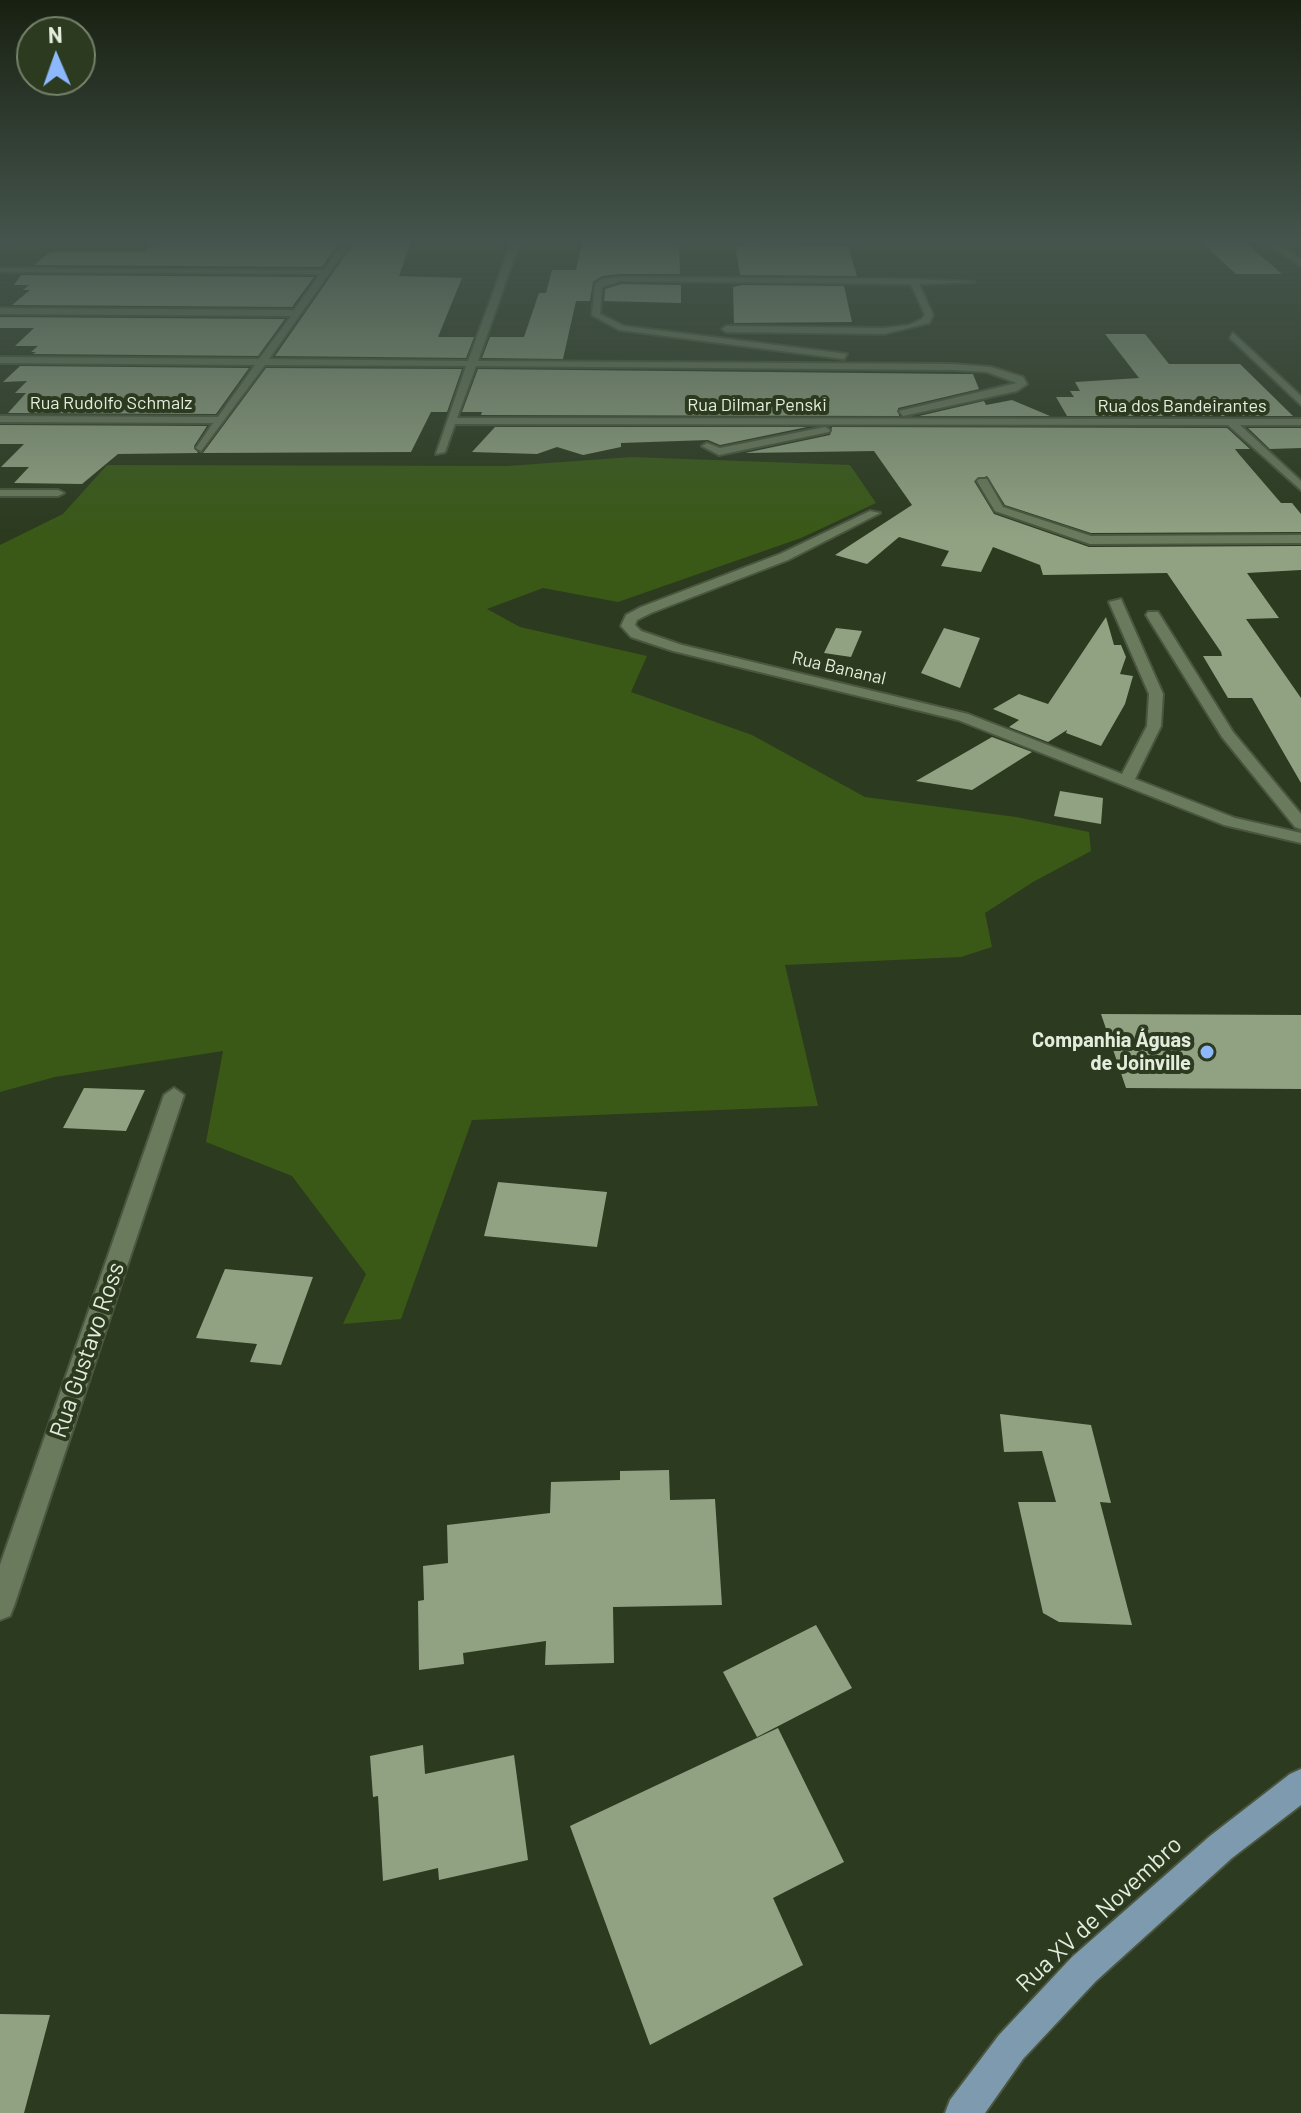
<!DOCTYPE html>
<html>
<head>
<meta charset="utf-8">
<style>
  body { margin:0 }
  #map { position:relative; width:1301px; height:2113px; overflow:hidden; background:#2c3a1f; font-family:Barlow,sans-serif }
  canvas { display:block }
  .north { position:absolute; left:16px; top:16px; width:80px; height:80px; box-sizing:border-box; background:#2c3a1f; border:2px solid #76826b; border-radius:50%; rotate:358deg; font-size:22px; font-weight:700; line-height:32px; text-align:center; color:#e4eddd }
  .north::after { content:''; display:block; margin:auto; width:28px; height:36px; background:#8db9fc; clip-path:polygon(50% 0,100% 100%,50% 72%,0 100%) }
</style>
</head>
<body>
<div id="map">
<canvas width="1301" height="2113"></canvas>
<div class="north">N</div>
</div>
<script>
const ctx = document.querySelector('canvas').getContext('2d');
ctx.lineJoin = 'round';
function paint(path, color) {
  ctx.fillStyle = color;
  ctx.fill(path, 'evenodd');
}
function poly(rows) {
  const path = new Path2D();
  for (const r of rows) {
    path.moveTo(r[0], r[1]);
    for (let i = 2; i < r.length; i += 2) path.lineTo(r[i], r[i + 1]);
  }
  return path;
}
function trace(path, color, width, dash) {
  ctx.strokeStyle = color;
  ctx.lineWidth = width;
  ctx.lineCap = dash ? 'butt' : 'round';
  ctx.setLineDash(dash || []);
  ctx.stroke(path);
}
function label(font, color, halo, rows, align = 'center') {
  ctx.font = font + ' Barlow,sans-serif';
  ctx.lineWidth = 8;
  ctx.setLineDash([]);
  ctx.textBaseline = 'middle';
  ctx.strokeStyle = halo;
  ctx.fillStyle = color;
  for (const [text, x, y, turn = 0] of rows) {
    ctx.save();
    ctx.translate(x, y);
    ctx.rotate((+turn || 0) * Math.PI / 180);
    ctx.textAlign = isNaN(turn) ? turn : align;
    if (halo) ctx.strokeText(text, 0, 0);
    ctx.fillText(text, 0, 0);
    ctx.restore();
  }
}
const green = poly([
  [631,457,850,465,876,503,801,538,618,602,543,588,487,609,520,627,647,656,631,692,752,735,865,797,1016,817,1089,832,1091,851,1033,882,985,913,992,947,961,957,785,965,818,1106,472,1120,401,1319,343,1324,366,1274,292,1176,206,1142,223,1051,55,1077,0,1092,0,545,63,514,107,465,508,466]
]);
const building = poly([
  [157,241,340,241,322,267,34,265,50,252,144,252],
  [355,241,411,241,399,276,462,278,438,337,474,337,466,358,275,356],
  [583,241,679,242,680,274,621,274,602,276,593,282,590,301,576,301,563,359,482,358,490,337,524,337,539,293,546,293,552,270,576,270],
  [1244,241,1282,274,1236,274,1201,242],
  [742,242,848,246,857,276,740,275,735,245,742,245],
  [21,275,314,277,292,307,12,305,30,290,23,290,29,285,14,285],
  [621,284,681,285,681,303,604,301,605,289],
  [742,285,844,286,852,322,734,323,733,287],
  [0,317,285,319,258,356,33,354,36,352,31,352,38,346,15,346,34,328,0,328],
  [1105,334,1145,334,1169,364,1240,364,1293,416,1067,416,1056,397,1074,397,1070,391,1080,391,1075,382,1139,378],
  [20,366,249,368,216,414,8,413,26,393,15,393,27,381,3,382],
  [266,368,462,369,447,412,431,412,411,452,203,453],
  [478,369,962,374,973,374,979,389,898,408,899,416,481,415,482,412,462,412],
  [1012,400,1050,416,919,416,984,401,986,405],
  [0,425,207,426,194,446,198,453,118,454,82,484,14,483,29,467,1,467,24,444,0,444],
  [495,427,807,427,720,445,708,440,621,443,621,447,583,455,557,447,537,454,472,452],
  [832,427,1227,428,1250,449,1235,449,1238,453,1281,503,1292,503,1301,514,1301,532,1091,533,1005,505,987,476,974,481,994,514,1089,547,1301,546,1301,570,1247,573,1279,618,1246,619,1301,698,1301,783,1252,698,1228,698,1203,656,1222,656,1221,652,1167,573,1043,575,1040,565,993,547,981,572,941,566,949,551,899,537,867,564,835,555,912,505,874,451,745,453,830,435],
  [1248,428,1301,428,1301,448,1270,449],
  [1106,617,1114,645,1121,645,1126,657,1120,674,1133,676,1125,704,1101,746,1066,733,1067,730,1048,742,1009,727,1019,720,993,709,1019,694,1048,704],
  [836,628,862,631,851,657,824,653],
  [944,628,980,638,960,688,921,673],
  [992,737,1032,752,972,790,916,781],
  [1060,791,1103,798,1101,824,1054,816],
  [1101,1014,1301,1015,1301,1089,1126,1088],
  [84,1088,145,1090,126,1131,63,1128],
  [498,1182,607,1192,597,1247,484,1236],
  [225,1269,313,1277,281,1365,250,1362,257,1344,196,1338],
  [1000,1414,1091,1425,1111,1503,1100,1502,1132,1625,1059,1622,1043,1613,1018,1502,1056,1502,1042,1451,1004,1452],
  [669,1470,670,1500,715,1499,722,1605,613,1607,614,1663,545,1665,546,1641,463,1653,464,1664,419,1670,418,1601,424,1600,423,1566,448,1563,447,1525,550,1513,551,1482,620,1480,620,1471],
  [816,1625,852,1688,757,1737,723,1672],
  [778,1728,844,1862,773,1898,803,1965,650,2045,570,1826],
  [423,1745,425,1774,514,1755,528,1860,439,1880,438,1868,383,1881,378,1796,373,1797,370,1756],
  [0,2014,50,2015,24,2113,0,2113]
]);
const street = poly([
  [10,241,3,248,0,248,2,241,10,241],
  [344,241,352,241,269,359,468,361,512,241,520,241,478,361,953,364,991,367,1023,377,1027,384,1017,391,903,416,899,411,1017,383,987,372,953,370,476,366,457,418,1301,419,1301,425,1240,425,1301,481,1301,490,1228,425,455,424,445,452,436,454,466,366,265,365,201,451,196,448,213,423,0,422,0,416,218,417,255,365,0,363,0,357,259,359,291,316,0,314,0,308,294,310,320,274,0,272,0,268,324,270,344,241],
  [1265,241,1274,241,1301,260,1301,266,1265,241],
  [621,277,914,279,974,282,919,284,933,315,929,323,884,334,726,332,722,329,726,326,884,328,909,325,922,319,925,315,911,284,621,281,602,287,600,314,624,326,847,354,844,359,619,330,592,315,595,284,602,279,621,277],
  [1233,333,1301,396,1301,405,1230,338,1233,333],
  [825,427,830,430,829,432,719,455,702,446,707,443,720,448,825,427],
  [979,479,987,479,1003,507,1091,536,1301,535,1301,543,1090,544,995,511,977,481,979,479],
  [0,490,58,490,64,493,58,496,0,496,0,490],
  [870,511,880,513,788,560,651,613,637,620,635,625,641,631,682,645,968,714,1122,774,1147,726,1149,694,1109,602,1121,599,1163,694,1161,726,1135,779,1235,818,1301,833,1301,843,1224,825,958,720,673,651,631,637,621,626,626,615,641,607,780,554,870,511],
  [1148,612,1158,612,1233,732,1301,814,1301,829,1295,827,1222,737,1146,615,1148,612],
  [174,1088,184,1095,14,1606,10,1616,0,1620,0,1565,164,1095,174,1088]
]);
const primary = poly([
  [1301,1769,1301,1805,1232,1858,1096,1981,1023,2059,985,2113,945,2113,950,2100,999,2035,1072,1957,1210,1836,1290,1774,1301,1769]
]);
const markers = [
  [1207,1052,8,"#8db9fc"]
];
const farStreetnames = [
  ["Rua Rudolfo Schmalz",111,403],
  ["Rua Dilmar Penski",757,405],
  ["Rua dos Bandeirantes",1182,406],
  ["Rua Bananal",839,668,13]
];
const poiNames = [
  ["Companhia Águas",1191,1040],
  ["de Joinville",1191,1063]
];
const nearStreetnames = [
  ["Rua Gustavo Ross",87,1350,-71],
  ["Rua XV de Novembro",1099,1914,-43]
];
paint(green, '#3a5917');
paint(building, '#91a283');
trace(street, '#4a563f', 4);
trace(primary, '#4a563f', 4);
paint(street, '#6a7a5c');
paint(primary, '#7e9aaf');
const sky = ctx.createLinearGradient(0, 0, 0, 537);
sky.addColorStop(0, '#182011');
sky.addColorStop(0.45, '#45554d');
sky.addColorStop(1, '#45554d00');
ctx.fillStyle = sky;
ctx.fillRect(0, 0, 1301, 537);
for (const [x, y, r, color] of markers) {
  const dot = new Path2D();
  dot.arc(x, y, r, 0, 2 * Math.PI);
  ctx.fillStyle = color;
  ctx.fill(dot);
  trace(dot, '#2c3a1f', 3);
}
label('18px', '#e4eddd', '#2c3a1f', farStreetnames);
label('bold 20px', '#e4eddd', '#2c3a1f', poiNames, 'right');
label('24px', '#e4eddd', '#2c3a1f', nearStreetnames);
</script>
</body>
</html>
